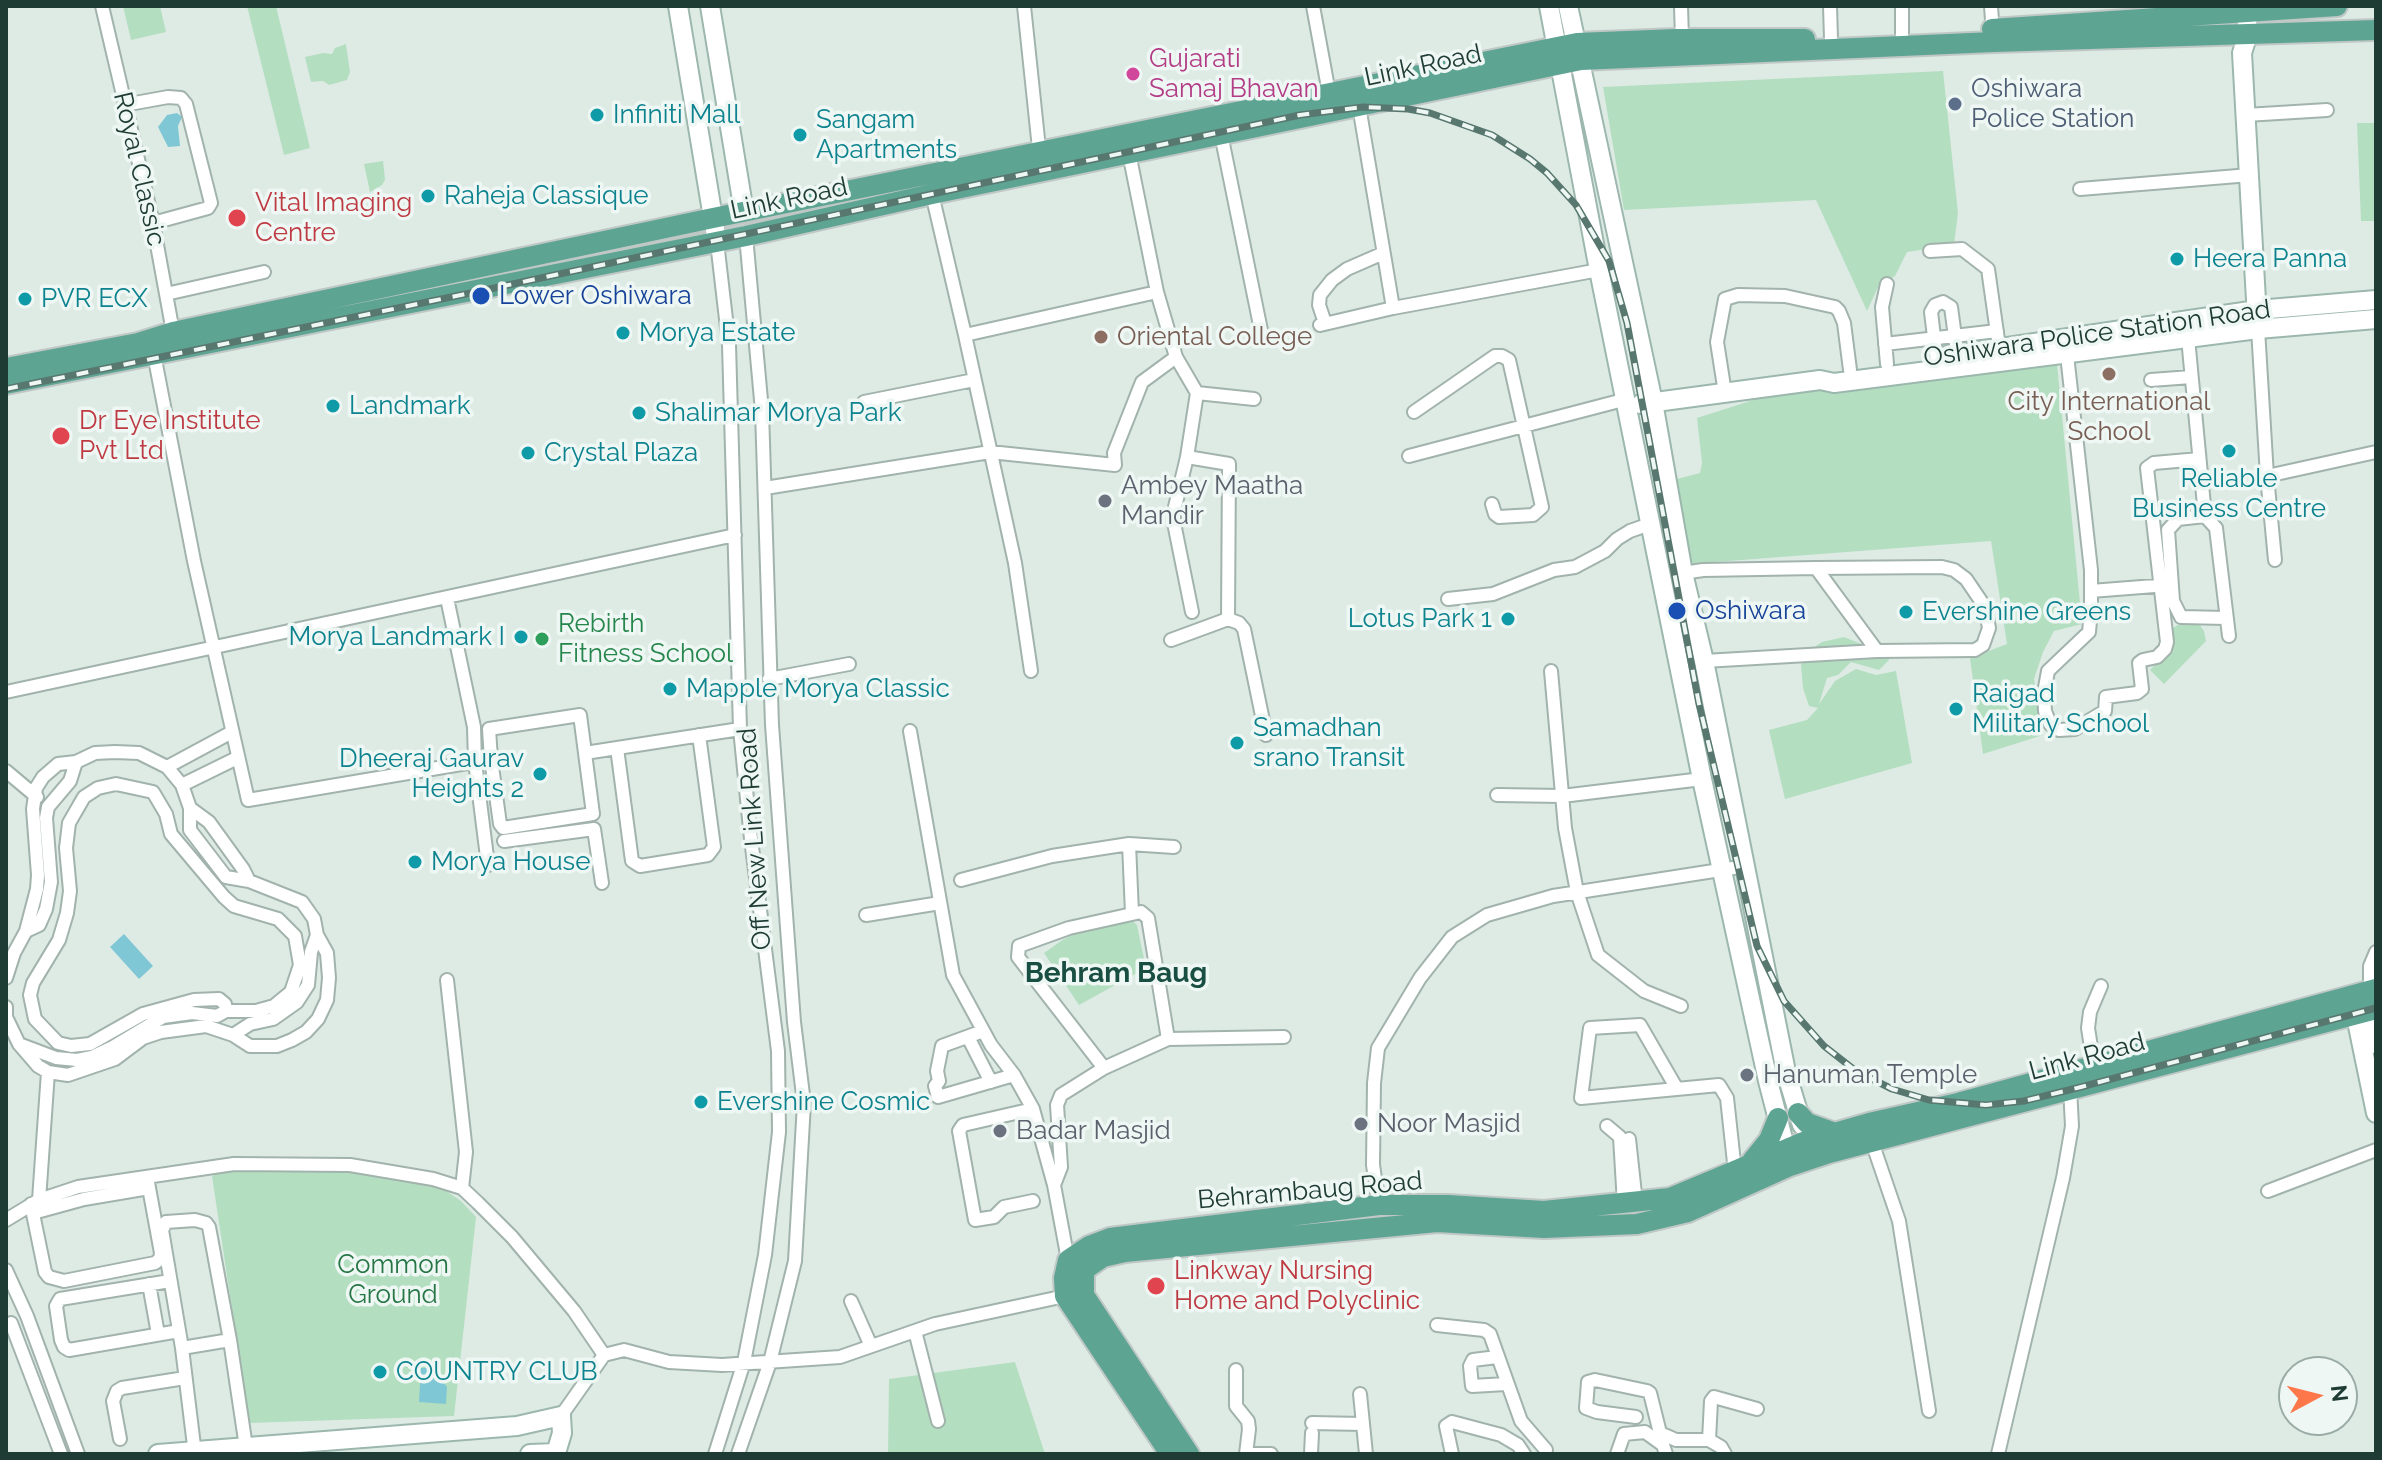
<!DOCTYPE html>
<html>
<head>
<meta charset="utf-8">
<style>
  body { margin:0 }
  #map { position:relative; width:2382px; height:1460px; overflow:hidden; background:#deebe5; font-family:Raleway,sans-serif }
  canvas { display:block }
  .frame { position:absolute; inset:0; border:8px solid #1e3b34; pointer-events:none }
  .north { position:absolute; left:2278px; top:1356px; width:80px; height:80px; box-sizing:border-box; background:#eef7f3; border:2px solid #9baca7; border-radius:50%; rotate:83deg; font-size:22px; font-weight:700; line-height:32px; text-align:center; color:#1e3b34 }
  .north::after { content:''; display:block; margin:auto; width:28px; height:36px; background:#fd774a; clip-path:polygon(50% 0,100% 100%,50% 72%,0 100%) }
</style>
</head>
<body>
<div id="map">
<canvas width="2382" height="1460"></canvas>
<div class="frame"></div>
<div class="north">N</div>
</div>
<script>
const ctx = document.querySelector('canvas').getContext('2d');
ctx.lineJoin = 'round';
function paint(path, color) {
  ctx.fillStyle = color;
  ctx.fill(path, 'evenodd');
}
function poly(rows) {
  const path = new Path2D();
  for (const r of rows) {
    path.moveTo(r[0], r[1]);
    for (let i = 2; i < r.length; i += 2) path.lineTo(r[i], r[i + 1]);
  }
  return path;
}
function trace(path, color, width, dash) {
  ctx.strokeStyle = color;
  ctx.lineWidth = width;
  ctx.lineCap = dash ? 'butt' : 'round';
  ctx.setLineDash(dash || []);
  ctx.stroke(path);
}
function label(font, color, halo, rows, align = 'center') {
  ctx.font = font + ' Raleway,sans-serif';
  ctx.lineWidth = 7;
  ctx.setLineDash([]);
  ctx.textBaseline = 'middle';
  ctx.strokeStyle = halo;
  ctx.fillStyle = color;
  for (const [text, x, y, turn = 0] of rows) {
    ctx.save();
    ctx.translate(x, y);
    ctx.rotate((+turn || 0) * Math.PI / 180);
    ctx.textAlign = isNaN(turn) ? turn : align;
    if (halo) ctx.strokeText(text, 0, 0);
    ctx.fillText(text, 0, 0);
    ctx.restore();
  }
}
const green = poly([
  [123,6,160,6,166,32,131,40],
  [247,6,276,6,310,148,284,155],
  [346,44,350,72,347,80,329,85,323,81,311,82,305,57,323,53,332,54,335,48],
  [1943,71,1958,213,1954,245,1907,252,1895,276,1879,285,1867,311,1816,200,1624,210,1603,87],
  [2357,123,2376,123,2376,221,2361,221],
  [383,161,385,180,382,185,370,192,364,164],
  [2057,363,2082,624,2054,631,2043,652,2034,679,2043,735,1983,754,1970,658,2007,644,1991,541,1689,564,1673,480,1700,473,1702,463,1697,418,1803,384],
  [2181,623,2199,624,2204,631,2206,641,2164,684,2150,670,2169,650,2173,628],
  [1844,637,1889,655,1889,660,1879,670,1851,662,1838,675,1827,678,1819,704,1835,681,1856,669,1876,675,1896,671,1912,763,1785,799,1769,730,1807,720,1818,708,1809,706,1803,688,1801,665,1807,652,1822,642],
  [1130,919,1137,925,1146,968,1079,1005,1044,953,1064,939,1095,924],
  [233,1167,349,1169,433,1182,461,1201,476,1217,454,1416,249,1423,212,1176],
  [1015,1362,1045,1454,888,1454,889,1379]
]);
const water = poly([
  [177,113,182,117,178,126,180,146,168,147,158,127,167,115],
  [124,934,153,966,139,979,110,947],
  [421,1368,433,1368,447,1387,446,1404,419,1402]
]);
const street = poly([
  [102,6,153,223,173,332],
  [1024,6,1040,158],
  [1313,6,1329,93],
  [1681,6,1682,39],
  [1830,6,1831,39],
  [1902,6,1902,38],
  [1991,6,1993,35],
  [124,105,168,97,181,98,186,104,211,203,208,208,153,223],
  [1359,106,1393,308],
  [2246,115,2327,110],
  [1221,134,1263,340],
  [2080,189,2250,175],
  [932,194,965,335,1157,292,1129,153],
  [1930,251,1962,249,1988,269,2000,354],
  [1887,284,1882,307,1887,364],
  [1157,292,1176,357,1197,393,1187,457,1229,464,1228,619,1239,623,1244,629,1266,735],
  [166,294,264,272],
  [1325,323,1319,305,1320,295,1332,280,1347,269,1379,255],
  [1320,325,1393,308,1599,270],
  [2258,329,2267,476,2275,560],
  [965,335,1015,563,1031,671],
  [2188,338,2205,516,2216,528,2229,636],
  [1885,344,1997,331],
  [2066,346,2091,570,2091,610,2089,632,2048,671,2044,693,2045,711,2050,724,2059,730,2075,729,2105,711,2106,697,2137,693,2142,689,2139,663,2143,660,2157,657,2165,649,2167,642,2147,468,2154,463,2199,459],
  [153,349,194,561,248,800,491,759,489,729,580,715,593,814,503,828,500,824,491,759],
  [1938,370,1931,312,1935,305,1943,302,1951,307,1958,359],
  [2151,380,2191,377],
  [1197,393,1254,399],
  [1725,393,1717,342,1725,299,1738,295,1785,296,1835,307,1839,311,1844,323,1850,370],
  [864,402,974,380],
  [1414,412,1495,356,1502,356,1509,360,1542,507,1533,515,1499,517,1495,514,1492,504],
  [1409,456,1627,399],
  [1187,457,1174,511,1174,523,1192,612],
  [2267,476,2376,452],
  [765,488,990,452,1115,465,1114,453,1142,382,1176,357],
  [2205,516,2178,519,2168,530,2173,601,2181,617,2226,618],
  [1816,568,1942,567,1954,570,1966,579,1985,607,1989,628,1983,645,1975,650,1877,651],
  [1683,573,1703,570,1816,568,1877,651,1704,661],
  [2091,591,2167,585],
  [447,598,474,727,475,762,488,865],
  [1448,599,1493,594,1554,570,1575,567,1605,551,1617,539,1630,531,1650,524],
  [1171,640,1228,619],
  [1551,671,1565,828,1577,892,1598,955,1644,991,1681,1006],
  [769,679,849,664],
  [6,692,735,535],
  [910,731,953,975,991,1045,1014,1075,1033,1109,1054,1185,1068,1260,1072,1263],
  [617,748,632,861,640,866,708,855,714,847,699,735],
  [585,753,740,729],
  [167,767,232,732],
  [6,771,37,797],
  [182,785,237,758],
  [1497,795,1562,796,1702,779],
  [190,808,209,822,243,869,249,881],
  [504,841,594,829,602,883],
  [1129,844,1174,847],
  [961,880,1052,856,1129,844,1132,913],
  [866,915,940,903],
  [26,931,39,925,46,909,51,882,46,818,48,807,70,781,76,762],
  [6,978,14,953,26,931,37,889,38,875,33,809,36,788,43,777,58,764,76,762,95,753,115,752,139,753,167,767,182,785,190,808,190,830,226,877,249,881,302,902,314,919,317,935,327,953,329,978,327,1000,318,1019,306,1032,292,1040,277,1046,250,1046,233,1035,206,1026,161,1032,143,1038,115,1059,68,1075,48,1072,38,1066,19,1044,6,1017,6,1007],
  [447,980,466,1152,462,1188],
  [2370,990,2370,966,2376,952],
  [983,1031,942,1046,937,1071,939,1081,935,1086,938,1097,1014,1075],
  [233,1035,250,1024,273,1019,297,1002,308,985,311,952,317,935],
  [968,1037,991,1082],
  [19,1044,56,1058,77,1060,92,1057,113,1047,163,1017,192,1013,217,1016,226,1011,225,1004,219,999,194,1000,143,1014,90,1044,71,1046,58,1043,35,1019,30,995,33,983,59,940,67,913,70,891,66,848,69,823,84,797,98,788,116,784,153,792,166,814,171,834,224,897,234,906,278,919,295,936,300,965,291,992,274,1006,256,1011,226,1011],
  [2094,1066,2088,1028,2090,1012,2101,986],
  [1104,1068,1018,957,1019,946,1069,928,1141,912,1148,918,1168,1039],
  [1677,1089,1640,1025,1590,1028,1581,1098,1719,1085,1727,1098,1735,1172],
  [1033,1109,963,1125,959,1131,975,1220,994,1217,1004,1207,1033,1201],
  [1607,1126,1620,1137,1624,1204],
  [1629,1139,1636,1203],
  [1872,1142,1899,1221,1929,1411],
  [1054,1185,1061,1167,1057,1105,1061,1095,1104,1068,1168,1039,1284,1037],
  [2268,1191,2376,1150],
  [39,1200,48,1072],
  [31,1204,45,1272,49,1277,64,1281,155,1263,160,1259,161,1253,147,1177],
  [1379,1205,1373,1165,1374,1083,1378,1048,1420,978,1452,937,1487,915,1553,896,1746,866],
  [33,1213,84,1199,149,1188],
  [6,1220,39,1200,78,1187,234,1164,350,1165,433,1179,462,1188,478,1203,512,1237,574,1311,604,1355],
  [6,1270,27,1316,78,1454],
  [170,1281,60,1299,56,1306,61,1340,64,1347,69,1350,179,1331],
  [149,1284,158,1334],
  [851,1301,871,1346],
  [11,1323,61,1454],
  [1437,1325,1484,1330,1490,1334,1521,1421,1546,1450],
  [915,1331,938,1421],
  [230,1340,246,1447],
  [182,1348,230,1340,209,1227,206,1223,195,1220,166,1222,162,1230,182,1348,195,1454],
  [1497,1357,1473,1360,1470,1366,1472,1386,1506,1384],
  [1236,1370,1236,1406,1248,1421,1249,1429,1246,1454],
  [1360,1394,1366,1454],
  [561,1416,604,1355,624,1350,669,1362,722,1365,840,1357,935,1324,1065,1296],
  [1636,1417,1597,1412,1586,1408,1588,1382,1595,1380,1647,1391,1650,1393,1660,1433,1676,1440,1709,1440,1721,1447,1725,1454],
  [1312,1423,1363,1424],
  [120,1439,113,1401,117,1391,122,1388,185,1378],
  [1709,1440,1711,1401,1714,1397,1757,1409],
  [715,1454,744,1362,765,1255,779,1132,778,1051,751,839,740,729,729,345,717,242],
  [738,1454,770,1362,795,1261,804,1103,794,1022,772,725,762,411,746,236],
  [1250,1454,1271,1454],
  [1311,1454,1312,1433],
  [1452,1454,1446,1426,1452,1422,1501,1435,1518,1445,1524,1454],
  [1617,1454,1624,1434,1645,1432,1663,1445,1666,1454],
  [1998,1454,2063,1178,2072,1126,2070,1088]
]);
const secondary = poly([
  [678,6,717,242],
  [710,6,744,212],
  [1549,6,1599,270,1702,779,1768,1081,1789,1162],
  [1568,6,1653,402,1683,573,1704,661,1786,1072,1802,1125],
  [2246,6,2248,34,2242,53,2257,318],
  [1947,356,2257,310,2376,300],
  [1641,404,1820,380,1834,383,2258,329,2376,319],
  [2365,1000,2376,1044],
  [2353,1002,2376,1113],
  [158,1454,517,1426,561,1416,562,1433,556,1453,530,1454]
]);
const primary = poly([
  [1992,29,2337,6],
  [6,368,138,343,173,332,713,218,1577,43,1676,39,1805,39],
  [6,384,746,236,932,194,1581,60,1994,42,2376,30],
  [1798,1113,1807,1123,1835,1133],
  [1752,1161,1769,1140,1778,1118],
  [1170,1454,1065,1296,1064,1278,1068,1260,1089,1246,1110,1238,1379,1205,1448,1205,1544,1211,1670,1198,1806,1141,1869,1123,1958,1103,2376,989],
  [1189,1454,1084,1295,1084,1270,1103,1257,1125,1252,1437,1222,1544,1228,1637,1224,1688,1212,1790,1166,1829,1153,2376,1009]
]);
const rail = poly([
  [6,389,485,290,1300,115,1363,107,1408,109,1430,113,1492,135,1530,159,1547,173,1576,205,1609,261,1627,323,1699,704,1757,946,1784,1001,1824,1046,1856,1071,1892,1089,1929,1100,1986,1105,2024,1101,2081,1087,2376,1008]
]);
const markers = [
  [1133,74,8,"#d1479c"],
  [1955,104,8,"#5c6f8a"],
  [597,115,8,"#0f9aa8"],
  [800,135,8,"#0f9aa8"],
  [428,196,8,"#0f9aa8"],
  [237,218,10,"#e0444e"],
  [2177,259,8,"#0f9aa8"],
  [481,296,10,"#1a4fb4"],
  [25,299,8,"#0f9aa8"],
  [623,333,8,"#0f9aa8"],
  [1101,337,8,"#8d6e63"],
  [2109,374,8,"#8d6e63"],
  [333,406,8,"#0f9aa8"],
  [639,413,8,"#0f9aa8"],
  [61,436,10,"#e0444e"],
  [2229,451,8,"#0f9aa8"],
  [528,453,8,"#0f9aa8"],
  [1105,501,8,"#6b7280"],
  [1677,611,10,"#1a4fb4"],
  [1906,612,8,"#0f9aa8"],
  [1508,619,8,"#0f9aa8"],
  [521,637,8,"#0f9aa8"],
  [542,639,8,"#2e9e5b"],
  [670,689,8,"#0f9aa8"],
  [1956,709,8,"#0f9aa8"],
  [1237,743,8,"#0f9aa8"],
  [540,774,8,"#0f9aa8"],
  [415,862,8,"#0f9aa8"],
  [1747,1075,8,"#6b7280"],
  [701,1102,8,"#0f9aa8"],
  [1361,1124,8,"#6b7280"],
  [1000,1131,8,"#6b7280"],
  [1156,1286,10,"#e0444e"],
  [380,1372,8,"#0f9aa8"]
];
const hotelNames = [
  ["Gujarati",1149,59],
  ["Samaj Bhavan",1149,89]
];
const streetNames = [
  ["Link Road",1423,66,-12],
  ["Royal Classic",139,169,77],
  ["Link Road",789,199,-12],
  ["Oshiwara Police Station Road",2097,334,-8],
  ["Off New Link Road",755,839,-94],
  ["Link Road",2087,1057,-15],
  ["Behrambaug Road",1310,1191,-5]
];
const serviceNames = [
  ["Oshiwara",1971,89],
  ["Police Station",1971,119]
];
const cultureNames = [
  ["Infiniti Mall",613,115],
  ["Sangam",816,120],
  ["Apartments",816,150],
  ["Raheja Classique",444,196],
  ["Heera Panna",2193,259],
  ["PVR ECX",41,299],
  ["Morya Estate",639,333],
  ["Landmark",349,406],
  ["Shalimar Morya Park",655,413],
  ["Crystal Plaza",544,453],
  ["Reliable",2229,479,"center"],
  ["Business Centre",2229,509,"center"],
  ["Evershine Greens",1922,612],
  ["Lotus Park 1",1492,619,"right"],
  ["Morya Landmark I",505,637,"right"],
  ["Mapple Morya Classic",686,689],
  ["Raigad",1972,694],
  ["Military School",1972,724],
  ["Samadhan",1253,728],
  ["srano Transit",1253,758],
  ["Dheeraj Gaurav",524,759,"right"],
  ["Heights 2",524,789,"right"],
  ["Morya House",431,862],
  ["Evershine Cosmic",717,1102],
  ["COUNTRY CLUB",396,1372]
];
const healthNames = [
  ["Vital Imaging",255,203],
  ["Centre",255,233],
  ["Dr Eye Institute",79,421],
  ["Pvt Ltd",79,451],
  ["Linkway Nursing",1174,1271],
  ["Home and Polyclinic",1174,1301]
];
const transitNames = [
  ["Lower Oshiwara",499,296],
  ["Oshiwara",1695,611]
];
const educationNames = [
  ["Oriental College",1117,337],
  ["City International",2109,402,"center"],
  ["School",2109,432,"center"]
];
const worshipNames = [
  ["Ambey Maatha",1121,486],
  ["Mandir",1121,516],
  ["Hanuman Temple",1763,1075],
  ["Noor Masjid",1377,1124],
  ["Badar Masjid",1016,1131]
];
const leisureNames = [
  ["Rebirth",558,624],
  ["Fitness School",558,654]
];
const parkNames = [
  ["Common",393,1265],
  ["Ground",393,1295]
];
const neighbourhoodNames = [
  ["Behram Baug",1116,974]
];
paint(green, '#b4dec0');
paint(water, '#80c7d5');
trace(street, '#a1b3ac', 16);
trace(secondary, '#9cb7ad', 22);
trace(primary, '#c0c8c6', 24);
trace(street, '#fff', 12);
trace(secondary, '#fff', 18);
trace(primary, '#5ea493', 20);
trace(rail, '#58776f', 7);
trace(rail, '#eef7f3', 4, [12]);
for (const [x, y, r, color] of markers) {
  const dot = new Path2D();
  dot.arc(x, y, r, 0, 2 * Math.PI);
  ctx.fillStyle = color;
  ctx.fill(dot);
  trace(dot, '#eef7f3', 3);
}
label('26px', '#b23c85', '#eef7f3', hotelNames, 'left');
label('26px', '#1e3b34', '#eef7f3', streetNames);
label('26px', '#4e5e75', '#eef7f3', serviceNames, 'left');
label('26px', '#0d838f', '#eef7f3', cultureNames, 'left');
label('26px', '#be3a42', '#eef7f3', healthNames, 'left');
label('26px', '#164399', '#eef7f3', transitNames, 'left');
label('26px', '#785e54', '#eef7f3', educationNames, 'left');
label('26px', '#5b616d', '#eef7f3', worshipNames, 'left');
label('26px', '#27864d', '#eef7f3', leisureNames, 'left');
label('26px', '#257545', '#eef7f3', parkNames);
label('bold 28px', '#194e42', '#eef7f3', neighbourhoodNames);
</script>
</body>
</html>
